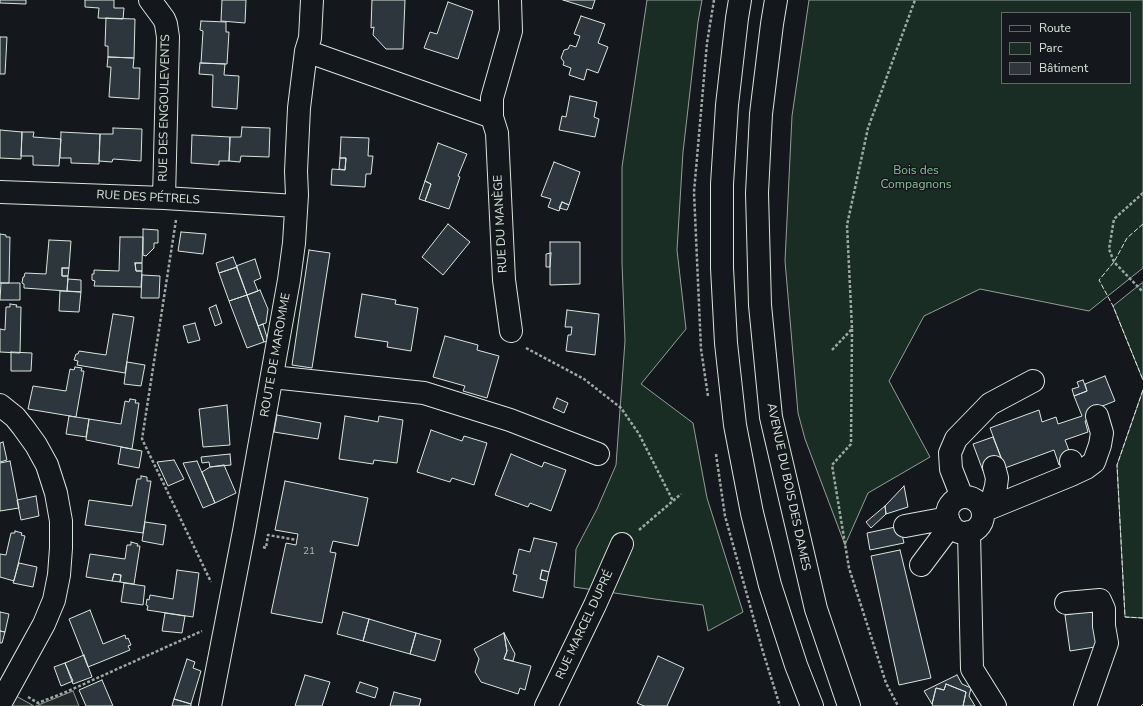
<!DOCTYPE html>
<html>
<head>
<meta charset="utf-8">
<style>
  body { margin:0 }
  #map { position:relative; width:1143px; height:706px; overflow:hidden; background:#14181c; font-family:"Nunito Sans",sans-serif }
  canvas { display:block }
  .legend { position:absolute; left:1001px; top:12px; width:130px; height:72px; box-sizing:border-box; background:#14181c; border:1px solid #626a69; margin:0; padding:5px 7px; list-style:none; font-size:12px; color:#d8e6dc }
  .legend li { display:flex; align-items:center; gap:8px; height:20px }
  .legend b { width:20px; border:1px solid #626a69 }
</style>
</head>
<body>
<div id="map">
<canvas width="1143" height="706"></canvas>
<ul class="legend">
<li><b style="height:5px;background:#14181c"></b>Route</li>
<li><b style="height:11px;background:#1a2d24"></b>Parc</li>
<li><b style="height:11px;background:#2c363c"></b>Bâtiment</li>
</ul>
</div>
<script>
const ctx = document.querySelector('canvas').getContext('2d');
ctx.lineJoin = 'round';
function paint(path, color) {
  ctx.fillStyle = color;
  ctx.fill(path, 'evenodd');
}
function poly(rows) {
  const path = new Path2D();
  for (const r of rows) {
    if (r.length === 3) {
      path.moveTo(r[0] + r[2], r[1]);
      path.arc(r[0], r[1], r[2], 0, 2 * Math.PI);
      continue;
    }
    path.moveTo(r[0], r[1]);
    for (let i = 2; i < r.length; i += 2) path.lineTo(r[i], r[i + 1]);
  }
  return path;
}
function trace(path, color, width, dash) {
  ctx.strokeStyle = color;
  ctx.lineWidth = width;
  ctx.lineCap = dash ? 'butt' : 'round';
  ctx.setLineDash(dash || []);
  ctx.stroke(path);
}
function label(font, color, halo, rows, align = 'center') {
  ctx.font = font + ' "Nunito Sans",sans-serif';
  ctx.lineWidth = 3;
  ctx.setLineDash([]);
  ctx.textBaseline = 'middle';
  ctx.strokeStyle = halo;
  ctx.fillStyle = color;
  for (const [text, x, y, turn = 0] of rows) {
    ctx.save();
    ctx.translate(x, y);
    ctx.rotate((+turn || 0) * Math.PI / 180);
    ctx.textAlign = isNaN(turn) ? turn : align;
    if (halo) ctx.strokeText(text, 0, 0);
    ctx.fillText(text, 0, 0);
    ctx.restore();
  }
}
const green = poly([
  [647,0,702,0,698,22,683,152,677,250,686,329,641,384,693,423,707,498,743,612,708,631,703,605,655,599,574,587,576,549,597,509,616,465,625,341,622,263,622,167,647,0],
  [809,0,1143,0,1143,268,1089,311,980,289,924,316,889,381,930,457,868,493,845,545,805,439,798,413,785,261,792,116,809,0],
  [1002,13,1130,13,1130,83,1002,83,1002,13],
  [1143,282,1143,380,1113,306,1143,282],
  [1143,390,1143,618,1125,617,1117,465,1143,390]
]);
const parking = poly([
  [73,691,79,706,35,706,36,706,73,691],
  [16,696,34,706,11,706,16,696]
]);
const building = poly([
  [0,0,26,0,26,4,0,3,0,0],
  [85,0,114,0,114,8,124,8,123,19,98,18,99,8,85,7,85,0],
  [222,0,246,0,245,23,221,21,222,0],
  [372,0,405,0,403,49,386,49,373,35,374,27,371,28,372,0],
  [563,0,595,0,592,9,563,0],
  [448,2,473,11,458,59,424,48,430,32,437,34,448,2],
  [581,16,605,24,598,43,608,47,598,73,587,69,584,80,569,75,571,68,563,65,564,62,561,58,564,50,568,49,570,45,576,47,580,36,574,34,581,16],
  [106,18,135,19,134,58,108,57,108,46,105,46,106,18],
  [201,21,226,22,226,32,229,32,227,64,201,63,203,31,200,30,201,21],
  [0,37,7,37,5,74,0,74,0,37],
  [108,57,134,58,133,68,140,68,139,99,109,97,111,67,107,67,108,57],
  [200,63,225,64,224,75,239,76,237,109,212,107,213,75,199,74,200,63],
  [570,96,597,102,594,117,599,119,595,137,559,130,562,116,566,117,570,96],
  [242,127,270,128,269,157,241,156,240,162,229,161,230,137,241,137,242,127],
  [113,128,142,129,141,161,113,159,112,162,99,161,100,134,113,134,113,128],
  [0,130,22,132,21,159,0,158,0,130],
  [22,132,34,132,33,137,61,139,59,166,33,165,33,156,21,156,22,132],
  [61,132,100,134,99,164,71,163,71,158,60,158,61,132],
  [192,135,230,137,229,161,219,161,219,165,191,163,192,135],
  [341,137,369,138,368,156,373,156,371,174,366,174,365,187,331,185,332,169,345,170,346,158,340,158,341,137],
  [438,143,467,154,458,176,460,177,449,209,425,201,431,184,425,181,438,143],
  [340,158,346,158,345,170,339,169,340,158],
  [554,162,580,172,569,205,562,202,559,211,548,207,551,199,541,196,554,162],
  [425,181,431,184,425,201,419,199,425,181],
  [562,202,569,205,567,210,559,208,562,202],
  [448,224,470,242,443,275,422,257,448,224],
  [143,229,158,230,158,243,154,243,154,248,146,256,143,255,143,229],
  [181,232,206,234,203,254,178,251,181,232],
  [0,234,6,235,6,237,10,237,9,283,0,283,0,234],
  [120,237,143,237,142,263,135,263,136,271,142,271,141,287,94,286,95,281,92,280,92,274,94,274,94,270,119,271,120,237],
  [49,240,71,241,69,268,62,268,62,276,68,276,67,291,24,288,24,284,22,283,23,277,24,277,25,273,46,274,49,240],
  [550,242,580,242,580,284,550,285,550,242],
  [309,250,330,253,312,368,292,365,309,250],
  [551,253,550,267,546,267,546,254,551,253],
  [233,257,237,267,219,273,216,263,233,257],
  [255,259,261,278,254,281,258,291,247,295,236,266,255,259],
  [135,263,142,263,142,271,136,271,135,263],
  [237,267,247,295,229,301,219,273,237,267],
  [62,268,69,268,68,276,62,276,62,268],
  [142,275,160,276,159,298,141,298,142,275],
  [68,279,81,280,81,292,67,291,68,279],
  [1,283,20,283,20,300,0,300,1,283],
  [260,290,268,309,266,323,258,326,247,295,260,290],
  [60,291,81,292,79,312,59,311,60,291],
  [362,294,396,300,395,304,418,308,411,351,387,347,388,342,355,337,362,294],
  [247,295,264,342,247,348,229,301,247,295],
  [10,304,17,305,16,307,21,307,20,353,0,352,0,329,5,330,6,307,10,307,10,304],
  [216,305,222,323,215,326,209,308,216,305],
  [567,310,599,314,595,355,566,351,568,335,571,335,572,327,565,327,567,310],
  [113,314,134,317,125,373,77,365,78,361,74,360,76,354,78,354,79,351,106,355,113,314],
  [195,323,200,340,188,343,183,326,195,323],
  [263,324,268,341,264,342,258,326,263,324],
  [445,336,478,345,477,350,499,356,487,398,463,391,465,386,433,377,445,336],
  [11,352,32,353,31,371,11,371,11,352],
  [127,362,145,365,141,386,124,384,127,362],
  [75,367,82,368,81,371,84,371,76,417,28,409,33,386,66,391,70,369,74,370,75,367],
  [1105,376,1115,401,1095,409,1097,416,1085,421,1088,432,1065,440,1073,461,1059,465,1054,450,1005,468,990,428,1039,410,1042,422,1056,417,1058,424,1082,416,1074,396,1087,391,1085,384,1105,376],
  [1083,380,1087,391,1074,396,1072,389,1079,387,1077,382,1083,380],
  [557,398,568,403,564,413,553,408,557,398],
  [130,399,136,400,135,403,139,403,132,449,86,440,89,419,121,424,125,401,129,402,130,399],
  [227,405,230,445,203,447,199,409,227,405],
  [277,415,321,423,318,439,274,432,277,415],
  [69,416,89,419,86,437,66,434,69,416],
  [345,416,374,421,378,422,379,416,403,420,397,463,374,460,373,464,339,459,345,416],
  [431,430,462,441,464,436,487,443,474,485,452,478,450,482,417,472,431,430],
  [993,437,1003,463,983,471,973,444,993,437],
  [3,442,7,460,0,462,0,443,3,442],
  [121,447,142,451,139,468,118,464,121,447],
  [230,454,231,465,210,467,209,462,202,463,201,457,230,454],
  [511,454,542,467,544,462,566,470,551,511,530,503,528,507,495,495,511,454],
  [174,460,184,479,168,486,157,462,174,460],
  [10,461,19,508,0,511,0,463,10,461],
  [197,461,215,503,203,508,183,463,197,461],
  [224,465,236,493,215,503,202,472,210,467,224,465],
  [141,476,147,477,147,481,151,481,143,533,85,525,89,500,132,506,137,479,141,479,141,476],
  [285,481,368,498,358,546,333,541,330,552,336,553,322,623,271,613,286,543,296,545,298,534,275,530,285,481],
  [904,486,908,507,886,514,885,506,904,486],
  [36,496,39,516,21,520,17,500,36,496],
  [885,506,886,514,871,528,866,522,885,506],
  [145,522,166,525,163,545,142,541,145,522],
  [900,526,904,543,870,550,867,533,900,526],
  [15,531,22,533,21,535,25,536,14,581,0,577,0,554,6,555,11,533,15,533,15,531],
  [534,538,557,543,549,572,542,570,540,579,547,581,543,598,513,591,517,575,513,574,519,549,530,552,534,538],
  [131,542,138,544,137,546,140,546,134,584,120,582,121,575,114,574,112,581,86,577,90,554,125,559,127,545,131,545,131,542],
  [900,550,931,678,899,685,871,556,900,550],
  [19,563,37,567,33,587,13,583,19,563],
  [177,570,199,573,193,617,147,610,148,606,146,605,147,599,149,600,150,595,173,599,177,570],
  [542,570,549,572,547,581,540,579,542,570],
  [114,574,121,575,120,582,112,581,114,574],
  [124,583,145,586,143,605,121,602,124,583],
  [90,610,103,644,125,635,126,639,128,638,131,645,128,646,130,650,88,667,69,619,90,610],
  [1096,610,1101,646,1070,651,1065,615,1096,610],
  [0,612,9,614,5,632,0,631,0,612],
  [343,612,369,619,363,641,337,634,343,612],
  [165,613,185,616,182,633,162,631,165,613],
  [369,619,416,633,410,654,363,641,369,619],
  [0,631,5,632,2,643,0,643,0,631],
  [416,633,441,640,435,661,410,654,416,633],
  [504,633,515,654,513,661,504,659,507,651,504,633],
  [504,633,507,651,504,659,531,666,525,690,520,688,518,694,481,682,475,672,479,659,474,649,504,633],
  [84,655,92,677,73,684,65,663,84,655],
  [658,656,684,668,667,706,644,706,637,703,658,656],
  [187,659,195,662,193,668,201,671,191,704,174,699,187,659],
  [65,663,73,681,61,686,54,667,65,663],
  [305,675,330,682,322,706,295,706,305,675],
  [957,675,962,684,971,688,969,696,975,706,963,706,966,692,946,684,944,690,936,688,932,704,924,691,957,675],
  [102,680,113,706,86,706,79,690,102,680],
  [360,682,378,688,375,698,356,692,360,682],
  [946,684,966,692,963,706,933,706,932,704,936,688,944,690,946,684],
  [394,692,421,699,419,706,390,706,394,692],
  [174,699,191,704,191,706,172,706,174,699]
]);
const path = poly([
  [1143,193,1114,219,1109,249,1114,262,1143,292],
  [176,220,142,439,211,582],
  [852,329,851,444,832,465,849,568,886,683,898,706],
  [526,348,584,379,621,408,639,434,673,501],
  [832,350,852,329,847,225,868,128,915,0],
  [708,396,701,349,694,192,707,43,714,0],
  [716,454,725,516,763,652,780,706],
  [639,530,681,494],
  [263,547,266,548,268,535,297,540],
  [28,697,38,703,66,692,202,631]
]);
const minor = poly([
  [150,0,164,19,166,24,168,37,164,198],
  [510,0,511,31,492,98,492,117,497,133,504,280,511,331],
  [306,51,492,117],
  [0,192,164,198,296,206],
  [272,377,424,393,510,420,598,454],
  [0,405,15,417,23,427,36,445,47,465,56,493,61,521,61,548,59,575,54,600,44,624,0,704],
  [1071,475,1086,468,1094,462,1100,445,1102,433,1097,416],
  [962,497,951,469,950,453,956,439,990,404,1033,381],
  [965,515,18],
  [983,511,1071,475,1072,465,1071,461],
  [983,511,992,501,996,486,997,478,994,467],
  [905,526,948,518],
  [969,532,972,669,995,706],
  [921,565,951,525],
  [1066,603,1100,600,1104,609,1104,626,1107,643,1085,706],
  [210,706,244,531,289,280,294,243,297,195,296,171,299,108,306,51,310,38,312,0],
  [546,706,595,605,622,544]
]);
const highway = poly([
  [740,0,737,18,727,105,722,184,722,268,726,343,735,425,752,513,770,585,796,665,812,706],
  [776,0,772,24,761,114,757,193,760,305,771,417,816,609,849,706]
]);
const fence = poly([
  [1143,224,1127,238,1114,262,1099,280,1113,306,1143,380],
  [1143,390,1117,465,1125,617,1143,618],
  [1141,706,1143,704]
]);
const numberNames = [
  ["21",309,552]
];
const streetNames = [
  ["RUE DES ENGOULEVENTS",165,108,-89],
  ["RUE DES PÉTRELS",148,198,3],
  ["RUE DU MANÈGE",501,224,-93],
  ["ROUTE DE MAROMME",276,355,-80],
  ["AVENUE DU BOIS DES DAMES",788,487,78],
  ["RUE MARCEL DUPRÉ",585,625,-65]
];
const parkNames = [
  ["Bois des",916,171],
  ["Compagnons",916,185]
];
paint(green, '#1a2d24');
trace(green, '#939e99', 1);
paint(parking, '#24282b');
trace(parking, '#939e99', 1);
paint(building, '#2c363c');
trace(building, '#d8e6dc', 1);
trace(minor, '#d8e6dc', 24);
trace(highway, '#d8e6dc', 24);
trace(path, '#9da8a2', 2.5, [3, 2]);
trace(minor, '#14181c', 22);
trace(highway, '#14181c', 22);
trace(fence, '#d8e6dc', 1, [5, 2]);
label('10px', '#adbab4', null, numberNames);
label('12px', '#d8e6dc', '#14181c', streetNames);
label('12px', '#8ac095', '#14181c', parkNames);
</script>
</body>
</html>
